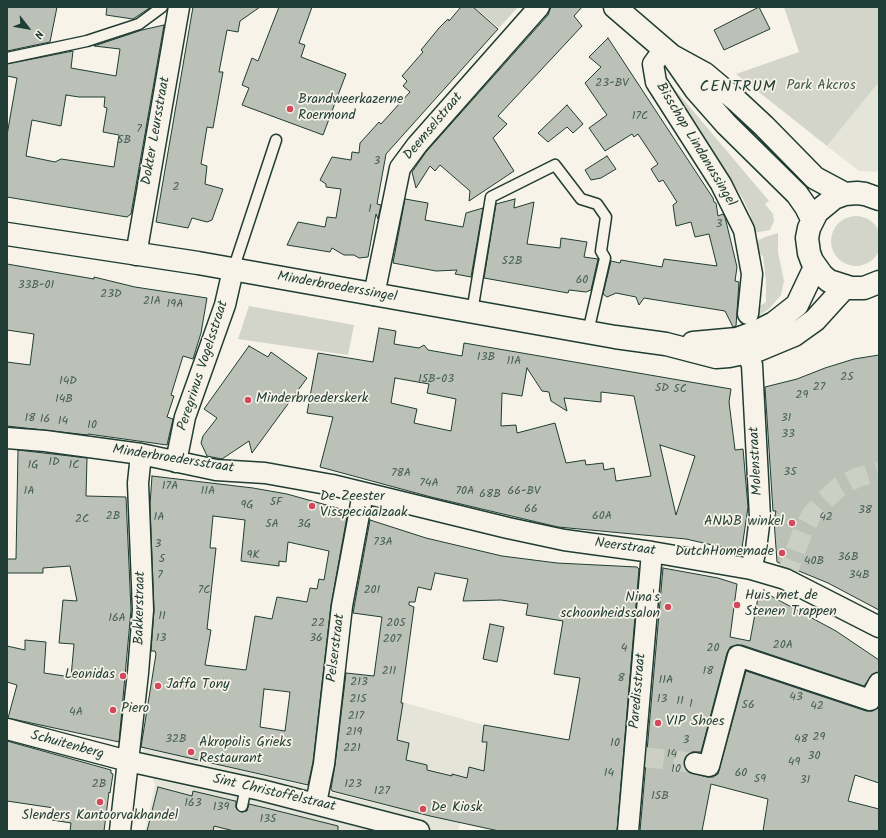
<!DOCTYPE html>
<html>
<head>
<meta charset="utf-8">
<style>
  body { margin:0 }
  #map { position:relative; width:886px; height:838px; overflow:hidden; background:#f7f3e8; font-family:Kalam,sans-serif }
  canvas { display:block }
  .frame { position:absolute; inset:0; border:8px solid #1f3d34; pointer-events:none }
  .north { position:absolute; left:8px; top:8px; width:40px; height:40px; -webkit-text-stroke:3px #f7f3e8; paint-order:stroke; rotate:121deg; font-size:11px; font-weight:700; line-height:16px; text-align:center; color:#1f3d34 }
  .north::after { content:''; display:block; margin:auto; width:14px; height:18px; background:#1f3d34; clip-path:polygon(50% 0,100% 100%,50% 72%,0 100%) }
</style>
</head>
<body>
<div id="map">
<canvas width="886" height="838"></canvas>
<div class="frame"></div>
<div class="north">N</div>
</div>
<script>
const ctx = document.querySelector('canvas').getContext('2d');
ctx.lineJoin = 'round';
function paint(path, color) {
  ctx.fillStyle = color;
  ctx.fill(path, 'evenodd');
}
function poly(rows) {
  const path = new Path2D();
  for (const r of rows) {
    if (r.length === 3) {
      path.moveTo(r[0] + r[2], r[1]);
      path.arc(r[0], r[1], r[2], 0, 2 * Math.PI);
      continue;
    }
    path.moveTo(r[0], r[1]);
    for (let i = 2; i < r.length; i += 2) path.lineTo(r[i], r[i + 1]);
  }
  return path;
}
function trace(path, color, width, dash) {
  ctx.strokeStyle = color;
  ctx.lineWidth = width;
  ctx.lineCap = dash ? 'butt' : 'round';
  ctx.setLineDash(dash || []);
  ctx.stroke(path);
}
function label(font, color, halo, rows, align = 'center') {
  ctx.font = font + ' Kalam,sans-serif';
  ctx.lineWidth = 3.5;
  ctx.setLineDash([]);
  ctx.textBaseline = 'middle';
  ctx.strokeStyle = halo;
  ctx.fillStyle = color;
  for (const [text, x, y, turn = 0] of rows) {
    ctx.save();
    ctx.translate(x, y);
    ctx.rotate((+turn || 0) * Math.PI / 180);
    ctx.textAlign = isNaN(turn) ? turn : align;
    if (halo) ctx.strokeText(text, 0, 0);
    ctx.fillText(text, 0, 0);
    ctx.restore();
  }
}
const built = poly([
  [879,82,879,169,876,172,859,171,827,146],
  [402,702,487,726,499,831,460,823,458,831,145,831,155,785,141,746,387,806]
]);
const green = poly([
  [474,7,518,7,499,28],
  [784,7,879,7,879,82,827,146,736,74,799,52],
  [672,86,769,201,765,204,773,214,774,221,770,230,754,233,748,226,751,216,743,199],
  [856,241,25],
  [778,233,778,252,784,281,781,295,769,309,755,318,756,309,766,302,766,281,763,256,755,250,756,245,759,240,765,237],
  [249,306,354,325,348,355,238,339]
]);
const building = poly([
  [7,7,57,7,50,42,7,51,7,7],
  [107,7,151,7,133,19,106,15,107,7],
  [193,7,260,7,240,21,238,32,227,30,219,72,223,72,213,128,207,127,201,164,207,166,205,184,223,189,212,220,207,222,192,218,188,228,156,222,193,7],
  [279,7,312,7,299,43,305,45,301,57,346,74,323,135,242,105,249,88,242,85,252,58,258,61,279,7],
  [461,7,473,7,498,29,386,154,377,204,381,205,378,219,376,214,368,257,359,258,354,255,344,255,332,248,330,252,287,245,298,222,325,227,327,217,336,218,341,189,326,187,326,184,320,180,332,157,351,160,352,152,359,153,360,143,379,122,381,124,410,92,403,86,407,81,402,76,423,52,421,50,439,28,448,19,449,21,461,7],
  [551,7,582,7,574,16,582,26,498,116,507,124,493,138,514,171,469,201,470,191,440,165,435,171,430,166,416,188,412,172,426,152,548,15,551,7],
  [759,7,770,29,724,50,714,30,759,7],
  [164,25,131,214,127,217,7,197,7,135,17,78,7,76,7,64,73,51,71,68,116,76,120,49,94,46,142,30,164,25],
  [66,95,79,97,105,97,104,107,107,108,103,132,119,135,114,167,61,159,55,162,26,156,32,120,61,126,66,95],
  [608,38,713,198,714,202,716,203,718,216,723,214,725,217,737,267,735,281,739,282,736,326,733,327,725,311,644,298,639,305,636,297,616,293,607,297,603,294,611,261,620,263,621,260,662,267,664,259,717,266,709,234,695,237,691,222,676,226,673,205,677,202,663,180,659,182,651,169,658,164,638,134,634,137,632,134,605,151,589,128,607,115,585,83,601,67,589,57,608,38],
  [567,105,583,124,573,133,567,127,548,142,538,133,567,105],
  [607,156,616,169,601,178,591,180,585,170,607,156],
  [405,199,428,203,425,220,463,227,466,213,483,208,471,277,455,274,457,270,436,271,393,263,405,199],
  [515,199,514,208,534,202,527,244,560,248,561,238,587,242,584,257,598,259,591,290,586,292,569,290,568,293,484,278,496,204,515,199],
  [7,264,94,279,94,277,135,287,207,298,201,333,193,359,183,356,171,395,174,396,167,417,173,419,167,445,88,434,88,435,7,426,7,362,30,365,34,334,7,330,7,264],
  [379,328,396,331,394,344,419,348,424,345,428,350,462,356,464,343,731,389,729,402,735,450,743,449,748,507,742,548,721,547,686,539,558,527,431,497,320,467,333,417,307,413,318,353,373,362,379,328],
  [527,368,542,391,549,392,551,401,567,411,564,398,601,402,601,392,634,396,651,476,616,481,614,468,604,470,603,463,586,465,585,460,566,463,555,423,517,433,516,425,501,426,502,393,522,396,527,368],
  [395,378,429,384,427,393,456,399,451,431,414,423,417,409,391,403,395,378],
  [660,445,695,456,676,515,660,445],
  [249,346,268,357,271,352,307,378,252,453,249,441,222,459,207,456,201,443,203,436,217,418,204,409,249,346],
  [879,355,879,610,828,583,777,562,774,520,776,511,773,511,765,387,797,379,825,368,854,359,879,355],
  [18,450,87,458,86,496,126,497,131,610,119,742,8,718,17,685,7,682,7,646,25,650,25,640,46,642,44,673,71,677,74,644,59,643,63,600,77,601,70,566,43,568,43,573,7,573,7,559,16,559,18,450],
  [152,476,253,488,287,494,348,511,331,605,313,762,308,785,141,747,156,654,155,651,151,651,154,610,150,505,152,476],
  [213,516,245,520,241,561,279,566,279,561,286,562,288,542,329,551,324,580,319,579,317,589,310,588,307,602,277,597,272,619,255,616,246,670,205,665,211,630,207,629,216,548,210,548,213,516],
  [264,689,290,692,285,731,260,727,264,689],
  [370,520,426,538,502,556,557,563,637,567,639,569,617,831,499,831,430,816,332,791,331,789,335,765,346,673,374,676,382,617,353,613,370,520],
  [435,573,468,579,463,601,501,600,528,604,526,615,563,621,554,674,580,678,569,740,484,725,482,742,487,742,484,771,469,767,467,778,452,774,452,776,427,770,427,765,406,760,409,743,397,740,403,703,401,703,414,607,409,605,409,602,415,602,418,587,431,590,435,573],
  [663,568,718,578,737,584,730,637,750,641,759,592,771,596,836,631,879,660,879,672,873,674,864,686,742,645,736,645,730,647,727,653,701,752,692,752,686,756,684,761,687,771,707,777,713,777,718,774,746,671,866,711,872,711,879,707,879,783,855,775,848,801,879,809,879,831,763,831,768,799,711,784,702,831,640,831,663,568],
  [490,624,504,627,497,662,483,659,490,624],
  [7,741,111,770,111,773,113,774,110,793,109,792,104,831,70,831,71,823,52,820,54,808,7,801,7,741],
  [158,787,192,796,193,791,235,801,236,801,236,808,241,812,247,811,249,804,270,809,338,826,338,831,234,831,214,826,213,831,147,831,158,787]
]);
const streetTunnel = poly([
  [785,579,803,531,812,514,825,500,839,487,856,478,879,471],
  [644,757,695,763]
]);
const lane = poly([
  [7,58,87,41,139,24,162,7],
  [233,270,276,140],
  [472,312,491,197,555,165,581,199,597,204,606,217,601,251,605,258,588,332],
  [242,806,246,787]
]);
const street = poly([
  [664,49,653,64,656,82,721,184,744,230,752,274,748,314],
  [136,255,179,7],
  [374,295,400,168,417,145,539,7],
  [747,353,752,365,760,517,756,549,751,569],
  [7,438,45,441,141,454,216,470,265,473,332,485,508,528,564,540,652,552,751,569,785,579,879,627],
  [176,462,185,417,225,305,233,270],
  [7,729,128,761,261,790,419,831],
  [695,763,709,766,738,656,870,700,879,683],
  [316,803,324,764,342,606,363,493],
  [120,831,138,673,143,610,138,483,141,454],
  [628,831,652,552]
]);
const secondary = poly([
  [615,7,672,56,705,74,736,100,764,126,815,178,845,194],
  [675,60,696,90,726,124,797,194,806,207,812,219],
  [879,199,865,194,857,193,845,194,834,198,817,212,809,228,807,238,809,253,812,261,822,275,829,281,851,288,864,288,879,282],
  [7,234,198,263,615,337,666,344,716,357,729,356,758,350,794,335,815,320,845,287],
  [693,343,737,339,756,332,774,323,797,305,815,267]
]);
const markers = [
  [290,109,4,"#d1495b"],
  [248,400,4,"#d1495b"],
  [312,506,4,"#d1495b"],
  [792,523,4,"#d1495b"],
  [782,553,4,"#d1495b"],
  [737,605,4,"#d1495b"],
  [668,607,4,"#d1495b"],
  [123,676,4,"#d1495b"],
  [158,686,4,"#d1495b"],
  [113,710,4,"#d1495b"],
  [658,723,4,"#d1495b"],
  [191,752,4,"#d1495b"],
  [100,802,4,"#d1495b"],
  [423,809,4,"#d1495b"]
];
const numberNames = [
  ["23-BV",612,84],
  ["17C",640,117],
  ["7",139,130],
  ["5B",124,141],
  ["3",377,162],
  ["2",176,188],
  ["1",370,210],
  ["3",719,225],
  ["52B",512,262],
  ["60",582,281],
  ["33B-01",36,286],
  ["23D",111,295],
  ["21A",152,302],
  ["19A",175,305],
  ["13B",486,358],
  ["11A",514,362],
  ["25",847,378],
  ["15B-03",436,380],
  ["14D",68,382],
  ["27",819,388],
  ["5D",662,389],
  ["5C",680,390],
  ["29",802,396],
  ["14B",64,400],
  ["18",30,419],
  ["31",786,419],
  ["16",45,420],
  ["14",63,422],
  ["10",92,426],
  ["33",788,435],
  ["1D",54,463],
  ["1G",33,466],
  ["1C",74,466],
  ["35",790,473],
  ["78A",401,474],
  ["74A",429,484],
  ["17A",170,487],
  ["1A",29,492],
  ["11A",208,492],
  ["70A",465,492],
  ["66-BV",524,492],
  ["68B",490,495],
  ["5F",276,503],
  ["9G",247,506],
  ["66",531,510],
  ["38",865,511],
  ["2B",113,517],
  ["60A",602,517],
  ["1A",159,518],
  ["42",826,518],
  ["2C",82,520],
  ["5A",272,525],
  ["3G",304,525],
  ["73A",383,543],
  ["3",158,545],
  ["9K",253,556],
  ["36B",848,558],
  ["5",162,560],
  ["40B",814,562],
  ["7",160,576],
  ["34B",859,576],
  ["7C",204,591],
  ["201",372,591],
  ["11",162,617],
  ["16A",117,619],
  ["22",318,624],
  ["205",396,624],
  ["13",161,639],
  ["36",316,639],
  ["207",392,640],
  ["20A",783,646],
  ["4",624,649],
  ["20",713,649],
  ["211",389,672],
  ["18",708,672],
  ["8",621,679],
  ["11A",666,681],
  ["213",359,683],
  ["43",796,698],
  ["215",358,700],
  ["13",662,700],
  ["11",680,702],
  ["1",691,705],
  ["56",748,706],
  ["42",817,707],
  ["4A",76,713],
  ["217",356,717],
  ["219",354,733],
  ["29",819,738],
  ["32B",176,740],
  ["48",801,740],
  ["3",686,741],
  ["10",615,744],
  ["221",352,749],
  ["14",672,755],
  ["30",814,757],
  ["49",794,763],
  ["10",676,770],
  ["14",609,774],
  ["60",741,774],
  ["59",760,780],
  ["31",805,781],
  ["2B",99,785],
  ["123",353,785],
  ["127",382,792],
  ["15B",660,797],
  ["163",193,804],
  ["139",221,808],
  ["135",268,820]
];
const parkNames = [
  ["Park Akcros",821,87]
];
const poiNames = [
  ["Brandweerkazerne",298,101],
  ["Roermond",298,117],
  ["Minderbroederskerk",256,400],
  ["De Zeester",320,498],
  ["Visspeciaalzaak",320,514],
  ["ANWB winkel",784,523,"right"],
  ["DutchHomemade",774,553,"right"],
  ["Huis met de",745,597],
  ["Stenen Trappen",745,613],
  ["Nina's",660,599,"right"],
  ["schoonheidssalon",660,615,"right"],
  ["Leonidas",115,676,"right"],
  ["Jaffa Tony",166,686],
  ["Piero",121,710],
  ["VIP Shoes",666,723],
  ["Akropolis Grieks",199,744],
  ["Restaurant",199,760],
  ["De Kiosk",431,809],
  ["Slenders Kantoorvakhandel",100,817,"center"]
];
const streetNames = [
  ["Deemselstraat",434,127,-50],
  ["Dokter Leursstraat",157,131,-80],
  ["Bisschop Lindanussingel",695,145,59],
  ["Minderbroederssingel",337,288,10],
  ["Peregrinus Vogelsstraat",204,366,-72],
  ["Minderbroedersstraat",173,460,9],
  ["Molenstraat",757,461,-93],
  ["Neerstraat",625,548,8],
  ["Bakkerstraat",141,608,-89],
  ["Pelserstraat",337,648,-83],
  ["Paredisstraat",639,691,-85],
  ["Schuitenberg",67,746,15],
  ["Sint Christoffelstraat",274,794,13]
];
const quarterNames = [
  ["CENTRUM",738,88]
];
paint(built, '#e5e4d9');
paint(green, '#d3d5ca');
paint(building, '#bbc1b6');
trace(building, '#1f3d34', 1);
trace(streetTunnel, '#cccfc4', 20, [20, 10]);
trace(lane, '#1f3d34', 13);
trace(street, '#1f3d34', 23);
trace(secondary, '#1f3d34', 25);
trace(lane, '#f7f3e8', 10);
trace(street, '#f7f3e8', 20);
trace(secondary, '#f7f3e8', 22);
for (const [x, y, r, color] of markers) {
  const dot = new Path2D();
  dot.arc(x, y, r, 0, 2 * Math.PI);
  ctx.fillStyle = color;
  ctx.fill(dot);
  trace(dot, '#f7f3e8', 1.5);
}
label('12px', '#465e54', null, numberNames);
label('14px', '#435b52', '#f7f3e8', parkNames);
label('14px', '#1f3d34', '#f7f3e8', poiNames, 'left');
label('14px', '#1f3d34', '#f7f3e8', streetNames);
ctx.letterSpacing = '1px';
label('16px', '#1f3d34', '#f7f3e8', quarterNames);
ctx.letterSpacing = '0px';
</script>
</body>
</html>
